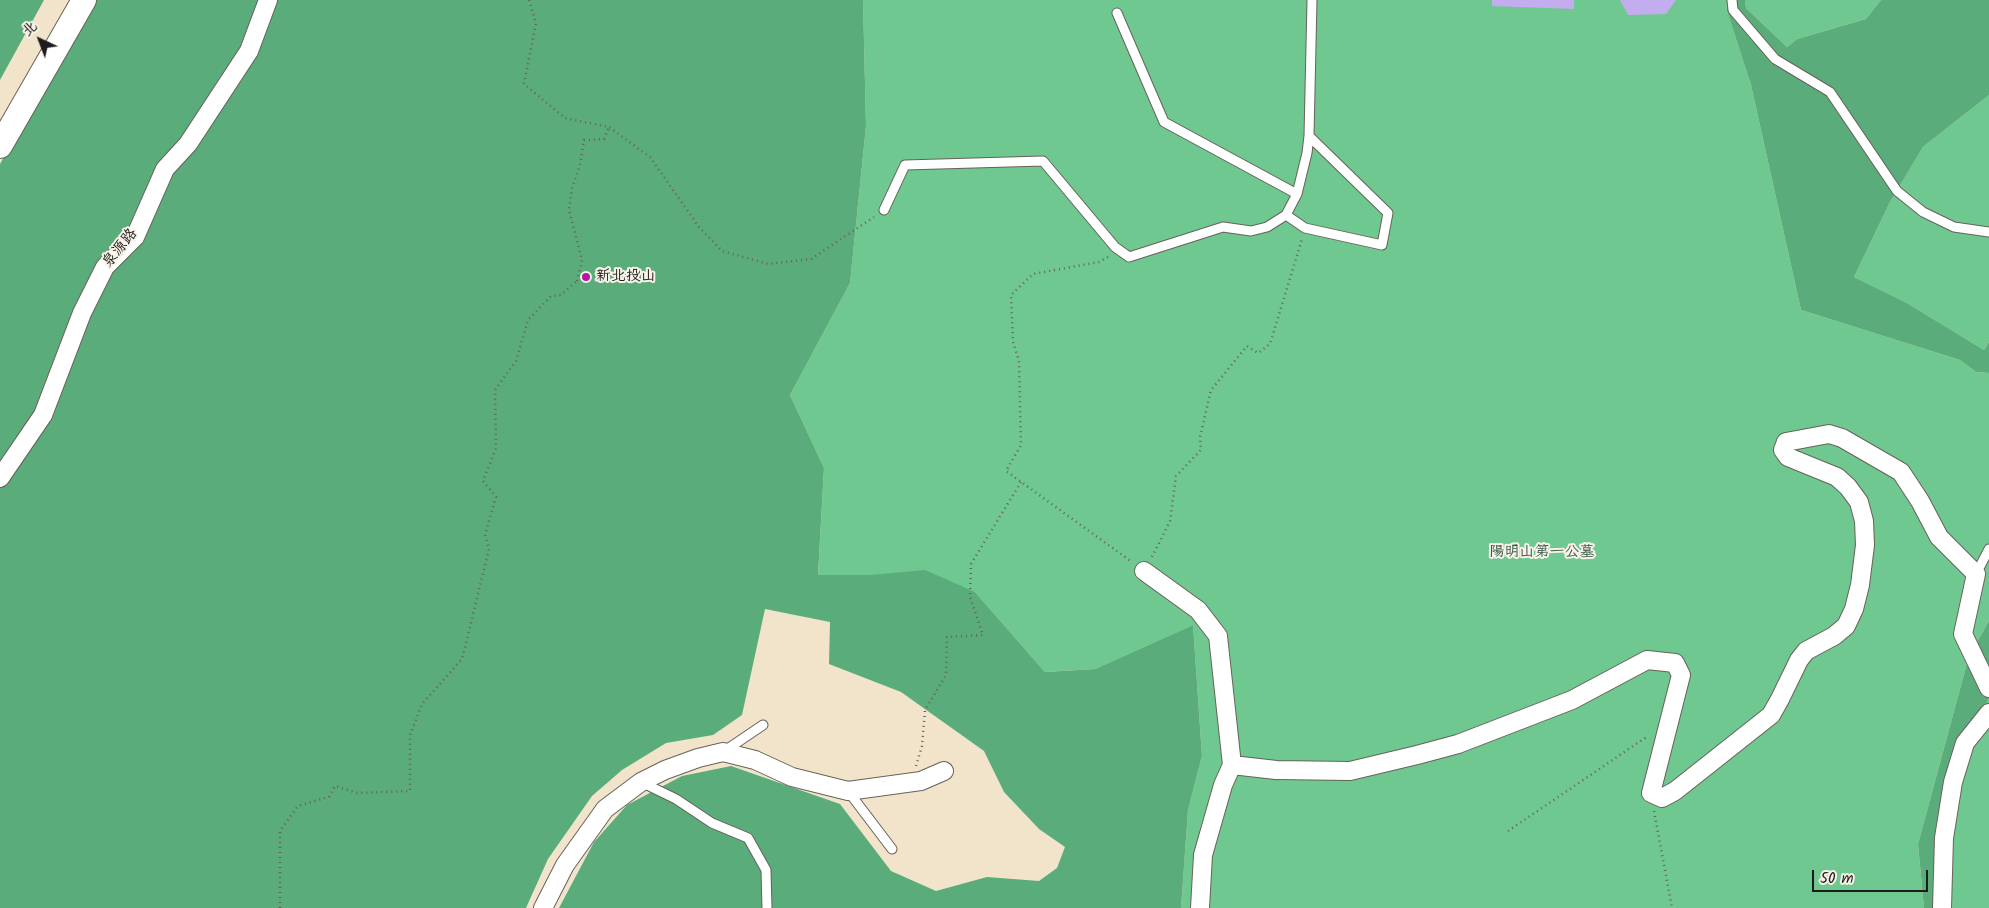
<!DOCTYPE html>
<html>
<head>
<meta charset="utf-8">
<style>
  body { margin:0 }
  #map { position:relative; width:1989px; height:908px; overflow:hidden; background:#f2e4ca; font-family:Kalam,"LXGW WenKai TC",sans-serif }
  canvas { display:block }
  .north { position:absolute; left:15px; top:15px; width:50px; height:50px; -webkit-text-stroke:4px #f7f3e8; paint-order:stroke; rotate:317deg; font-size:14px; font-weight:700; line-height:20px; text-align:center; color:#1c1c1c }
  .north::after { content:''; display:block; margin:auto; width:18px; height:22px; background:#1c1c1c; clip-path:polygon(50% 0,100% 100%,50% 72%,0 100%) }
  .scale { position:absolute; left:1812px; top:870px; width:116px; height:22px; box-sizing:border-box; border:2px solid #1c1c1c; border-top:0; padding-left:6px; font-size:15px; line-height:18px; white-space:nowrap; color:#1c1c1c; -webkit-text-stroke:4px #f7f3e8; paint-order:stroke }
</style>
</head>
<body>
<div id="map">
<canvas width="1989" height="908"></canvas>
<div class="north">北</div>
<div class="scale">50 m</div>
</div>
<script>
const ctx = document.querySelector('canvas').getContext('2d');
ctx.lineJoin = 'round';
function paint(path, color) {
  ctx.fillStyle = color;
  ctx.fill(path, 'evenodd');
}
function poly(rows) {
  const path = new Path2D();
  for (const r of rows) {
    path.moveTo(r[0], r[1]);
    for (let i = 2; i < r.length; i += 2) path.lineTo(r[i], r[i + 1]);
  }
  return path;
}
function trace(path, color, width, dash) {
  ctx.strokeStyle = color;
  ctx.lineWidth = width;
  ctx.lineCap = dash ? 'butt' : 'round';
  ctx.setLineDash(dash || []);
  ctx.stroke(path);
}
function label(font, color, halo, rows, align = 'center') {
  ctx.font = font + ' Kalam,"LXGW WenKai TC",sans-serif';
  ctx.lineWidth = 4;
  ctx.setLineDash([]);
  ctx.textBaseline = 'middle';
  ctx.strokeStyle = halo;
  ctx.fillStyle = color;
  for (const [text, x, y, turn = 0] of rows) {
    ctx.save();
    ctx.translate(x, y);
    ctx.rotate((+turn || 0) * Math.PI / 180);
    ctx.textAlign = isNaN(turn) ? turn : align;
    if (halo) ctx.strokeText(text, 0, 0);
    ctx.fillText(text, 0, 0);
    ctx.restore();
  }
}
const green = poly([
  [863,0,1726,0,1727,11,1751,85,1801,310,1960,360,1976,372,1989,373,1989,621,1969,656,1918,844,1924,908,1181,908,1188,810,1202,756,1193,625,1095,669,1045,672,975,592,870,575,818,576,824,468,790,395,850,283,866,126],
  [1745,0,1881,0,1866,19,1797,39,1787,47,1746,8],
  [1989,95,1989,342,1984,350,1907,303,1854,277,1890,202,1923,147],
  [1989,698,1989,908,1950,908,1952,790]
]);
const forest = poly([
  [0,0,44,0,0,80],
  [88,0,863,0,866,126,850,283,790,395,824,468,818,575,870,575,925,570,975,592,1045,672,1095,669,1193,625,1202,756,1188,810,1181,908,559,908,594,842,627,805,682,776,731,766,840,804,891,871,936,891,987,877,1039,881,1057,868,1065,847,1039,829,1004,792,984,751,901,692,829,664,830,622,765,609,742,715,713,735,666,743,622,770,592,796,548,859,526,908,0,908,0,164],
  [1726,0,1745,0,1746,8,1787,47,1797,39,1866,19,1881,0,1989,0,1989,95,1923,147,1890,202,1854,277,1907,303,1984,350,1989,342,1989,373,1976,372,1960,360,1801,310,1751,85,1727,11],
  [1989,621,1989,698,1952,790,1950,908,1924,908,1918,844,1969,656]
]);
const building = poly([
  [1492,0,1574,0,1574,9,1492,6],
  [1620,0,1676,0,1666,14,1628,15]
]);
const path = poly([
  [529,0,536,23,524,84,565,118,609,127,650,157,699,227,722,251,768,264,811,259,874,217],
  [1108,257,1099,262,1033,274,1011,295,1013,342,1019,361,1021,445,1006,471,1132,562],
  [577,281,582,260,569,210,572,188,580,165,584,140,604,139,609,127],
  [1152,557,1170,521,1176,476,1201,450,1200,437,1211,390,1247,346,1258,353,1270,344,1302,239],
  [916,766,922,746,925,710,946,675,947,637,983,635,970,597,971,564,1021,482],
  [1654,811,1672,908],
  [1508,831,1648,736],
  [280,908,280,831,298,806,329,797,335,786,357,793,410,791,410,735,422,704,462,659,489,549,485,535,496,497,483,481,496,448,495,390,516,361,528,320,551,296,561,295,577,281]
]);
const lane = poly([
  [1732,0,1733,10,1775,59,1830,92,1897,191,1923,212,1954,227,1989,232],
  [1117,13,1164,122,1297,194],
  [884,210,905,165,1043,161,1115,247,1129,257,1223,227,1251,231,1267,227,1286,215,1297,194,1307,153,1309,136,1312,0],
  [1286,215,1305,228,1382,245,1388,213,1309,136],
  [1976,574,1989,549],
  [723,752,763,725],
  [641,782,676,799,712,823,748,838,766,870,767,908],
  [848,791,892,849]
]);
const street = poly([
  [0,478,43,415,82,313,105,267,135,237,165,169,188,144,249,51,268,0],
  [1144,571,1198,610,1218,636,1232,765,1276,770,1350,771,1417,755,1458,744,1572,700,1647,660,1675,663,1681,675,1651,793,1662,798,1675,791,1771,715,1780,699,1799,660,1806,651,1834,636,1846,626,1854,609,1860,585,1865,545,1864,521,1859,502,1848,487,1837,477,1788,457,1783,450,1786,442,1829,434,1842,438,1901,472,1920,501,1939,537,1976,574,1963,634,1989,688],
  [543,908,565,865,605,809,641,782,665,770,698,758,723,752,755,760,792,777,848,791,921,781,944,771],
  [1200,908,1203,855,1223,785,1232,765],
  [1942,908,1944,838,1953,782,1965,743,1989,713]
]);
const secondary = poly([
  [0,146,84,0]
]);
const markers = [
  [586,277,5,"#b5179e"]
];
const streetNames = [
  ["泉源路",121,249,-51]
];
const poiNames = [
  ["新北投山",596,277]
];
const parkNames = [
  ["陽明山第一公墓",1542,553]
];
paint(green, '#6ec890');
paint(forest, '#5aac7a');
paint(building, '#c4adee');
trace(lane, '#676259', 11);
trace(street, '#676259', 20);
trace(secondary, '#676259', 26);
trace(path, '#676259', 2.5, [1, 4]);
trace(lane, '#fff', 9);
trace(street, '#fff', 18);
trace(secondary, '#fff', 24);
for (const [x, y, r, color] of markers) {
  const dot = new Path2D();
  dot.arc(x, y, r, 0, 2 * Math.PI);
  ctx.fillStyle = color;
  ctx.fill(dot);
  trace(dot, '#f7f3e8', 2);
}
label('15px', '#1c1c1c', '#f7f3e8', streetNames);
label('15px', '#1c1c1c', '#f7f3e8', poiNames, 'left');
label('15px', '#395845', '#f7f3e8', parkNames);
</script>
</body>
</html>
